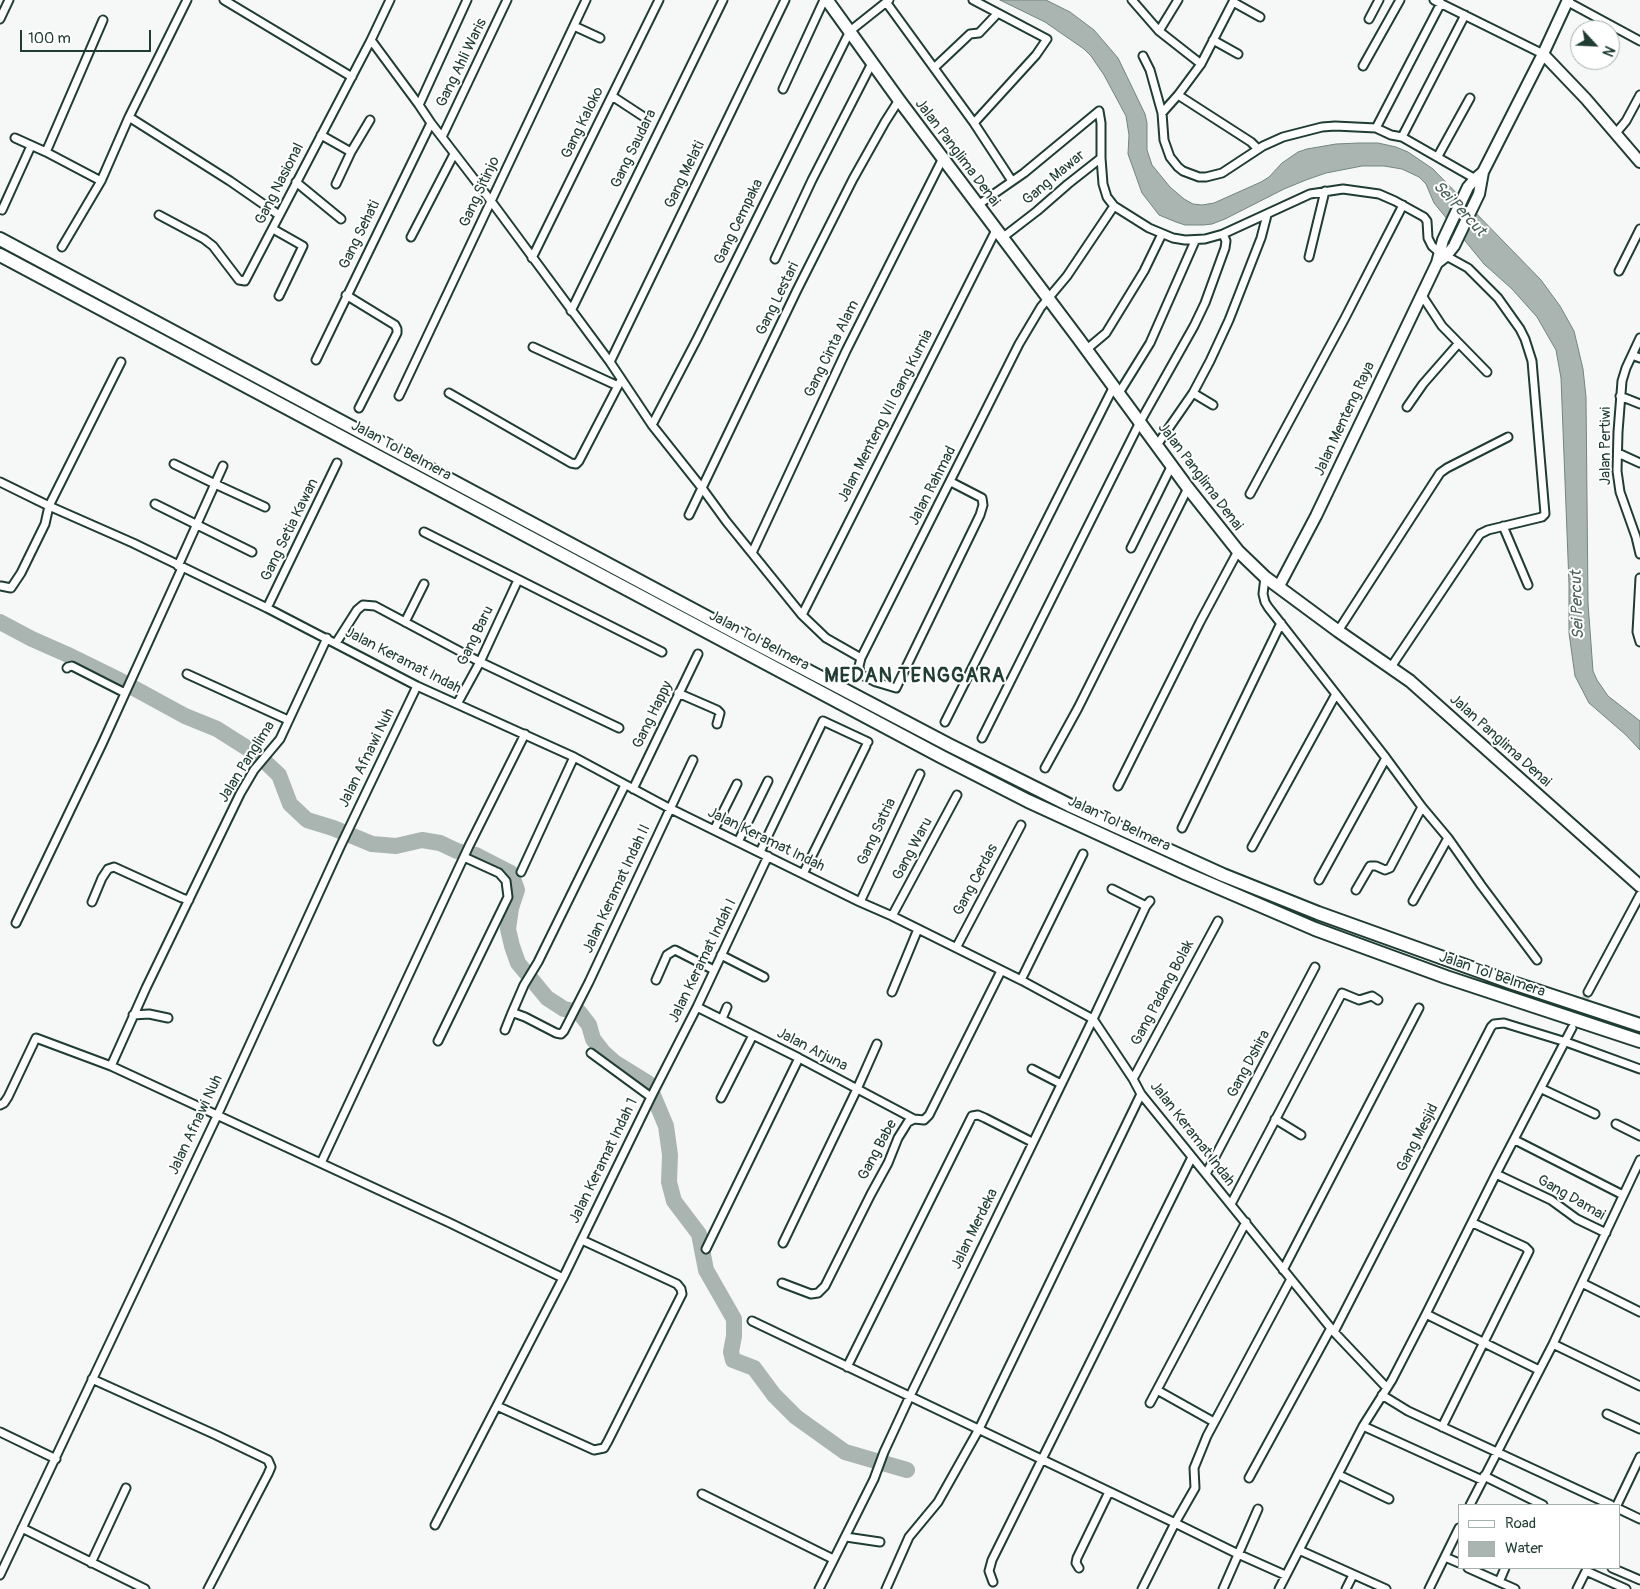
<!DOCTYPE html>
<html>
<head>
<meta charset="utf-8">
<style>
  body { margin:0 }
  #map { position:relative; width:1640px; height:1589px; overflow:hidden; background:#f6f7f7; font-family:Pangolin,sans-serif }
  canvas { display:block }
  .legend { position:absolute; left:1458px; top:1504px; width:162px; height:65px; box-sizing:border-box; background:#fff; border:1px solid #a5b1ae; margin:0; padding:6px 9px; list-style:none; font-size:15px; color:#1f3d34 }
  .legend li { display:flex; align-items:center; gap:10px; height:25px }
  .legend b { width:25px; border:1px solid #a5b1ae }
  .north { position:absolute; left:1570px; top:20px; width:50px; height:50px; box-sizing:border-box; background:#fff; border:1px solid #a5b1ae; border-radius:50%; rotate:115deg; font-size:14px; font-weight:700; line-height:20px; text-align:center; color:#1f3d34 }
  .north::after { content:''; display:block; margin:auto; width:18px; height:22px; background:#1f3d34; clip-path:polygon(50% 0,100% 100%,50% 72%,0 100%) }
  .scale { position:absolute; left:20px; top:30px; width:131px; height:22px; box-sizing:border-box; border:2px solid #1f3d34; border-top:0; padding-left:6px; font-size:15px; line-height:18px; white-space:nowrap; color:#1f3d34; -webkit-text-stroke:4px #fff; paint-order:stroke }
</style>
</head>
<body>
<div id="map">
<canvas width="1640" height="1589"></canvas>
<ul class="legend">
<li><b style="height:6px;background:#fff"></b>Road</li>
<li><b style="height:14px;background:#aab5b1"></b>Water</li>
</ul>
<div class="north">N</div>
<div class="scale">100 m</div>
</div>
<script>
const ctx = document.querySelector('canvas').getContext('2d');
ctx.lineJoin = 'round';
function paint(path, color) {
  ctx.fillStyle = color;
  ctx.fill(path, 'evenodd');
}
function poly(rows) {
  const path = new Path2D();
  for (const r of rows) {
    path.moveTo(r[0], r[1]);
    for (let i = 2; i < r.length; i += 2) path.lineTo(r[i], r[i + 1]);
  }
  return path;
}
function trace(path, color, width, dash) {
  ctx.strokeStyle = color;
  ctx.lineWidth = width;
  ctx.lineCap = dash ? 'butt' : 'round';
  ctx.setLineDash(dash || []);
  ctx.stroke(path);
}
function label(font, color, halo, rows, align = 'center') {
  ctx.font = font + ' Pangolin,sans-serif';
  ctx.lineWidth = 4;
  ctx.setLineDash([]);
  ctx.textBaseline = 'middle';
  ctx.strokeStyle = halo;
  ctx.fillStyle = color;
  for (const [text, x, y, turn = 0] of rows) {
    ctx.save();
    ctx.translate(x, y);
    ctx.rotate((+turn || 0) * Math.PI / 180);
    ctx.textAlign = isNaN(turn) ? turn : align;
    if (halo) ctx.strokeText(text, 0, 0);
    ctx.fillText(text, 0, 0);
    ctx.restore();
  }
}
const water = poly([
  [1000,0,1046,0,1070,12,1094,30,1118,58,1145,114,1147,123,1147,150,1152,165,1170,187,1184,199,1193,204,1202,205,1214,203,1261,182,1269,177,1282,163,1298,152,1307,149,1336,144,1359,143,1378,143,1396,147,1408,152,1433,169,1541,280,1560,306,1574,331,1583,369,1586,397,1588,603,1593,671,1597,680,1608,696,1640,721,1640,750,1626,735,1589,703,1575,676,1569,633,1569,584,1561,378,1556,350,1537,317,1512,289,1484,264,1434,203,1426,184,1419,177,1402,169,1384,166,1362,166,1326,173,1306,180,1284,189,1225,219,1212,224,1203,225,1185,225,1176,222,1159,215,1142,193,1128,154,1129,135,1126,116,1104,75,1091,56,1084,49,1045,22,1000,0]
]);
const river = poly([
  [0,622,32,639,66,654,119,680,185,716,217,729,258,755,279,775,290,804,307,820,333,828,372,844,396,846,422,840,440,843,457,851,476,855,511,873,517,890,511,908,508,929,512,946,518,963,547,998,564,1009,579,1012,589,1025,593,1039,603,1052,614,1062,648,1083,666,1126,670,1155,669,1182,674,1201,699,1234,706,1270,734,1319,734,1336,731,1352,733,1360,754,1368,774,1395,796,1417,845,1452,907,1470]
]);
const streetTunnel = poly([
  [1576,1021,1588,992]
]);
const street = poly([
  [224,0,352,77],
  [973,0,1047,39,1036,55,974,123],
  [1132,0,1159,31,1201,64],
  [1434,0,1543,54],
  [886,2,974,123,1012,181],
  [1233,2,1260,17],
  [1568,2,1640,41],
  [0,19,9,0],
  [1369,19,1379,0],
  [574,26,600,38],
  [1159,31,1178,0],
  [371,40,419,105,431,123,491,201,610,362,652,425,702,488,726,521,802,615,826,638,861,658],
  [1213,40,1238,54],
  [1143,56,1150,70,1162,113,1178,95,1201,64,1234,0],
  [1363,66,1400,0],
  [934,68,970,34,979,33,997,14],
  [783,89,824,0],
  [1178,95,1251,142,1258,149],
  [612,96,644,117],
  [419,105,467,0],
  [1162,113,1164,140,1170,157,1178,167,1183,171,1199,177,1206,177,1222,173,1263,146,1283,137,1322,127,1335,126,1376,128,1391,135,1402,137,1479,181],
  [129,117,230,181,279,215],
  [1376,128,1441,3],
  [1616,133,1626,121,1640,95],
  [321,135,351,152,370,120],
  [442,137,507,0],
  [1402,137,1465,15],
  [15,138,46,152,101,181,129,117,187,0],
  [46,152,103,20],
  [1438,156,1470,98],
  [296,182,341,219],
  [336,184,351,152],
  [978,205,1024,173,1099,111,1101,123,1101,158,1103,184,1107,197,1114,206,1149,228,1173,238,1185,240,1205,239,1223,234,1310,194,1343,189,1379,194,1395,201,1424,217,1427,221,1428,238,1432,246,1439,252,1468,268,1498,298,1520,329,1525,339,1532,361,1545,514,1542,517,1488,530,1480,534,1391,667],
  [2,210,31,146],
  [159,215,204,239,213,246,239,280,245,281,371,40,390,0],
  [273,229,303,246,279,296],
  [411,237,454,154],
  [1002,238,1037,211,1068,184,1101,158],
  [62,247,101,181],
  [1309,257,1325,191],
  [532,258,659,0],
  [775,259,812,180,872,63],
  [1619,271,1640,229],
  [1421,294,1442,326,1487,372],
  [346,295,395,325,397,329,397,333,359,408],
  [571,311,723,0],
  [1640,338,1626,368,1622,381,1618,432,1617,471,1620,492,1636,537,1640,554],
  [533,347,618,386],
  [1087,349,1106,333,1144,271,1162,234],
  [1632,355,1640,358],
  [316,360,431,123],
  [610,362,785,0],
  [449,393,571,463,576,464,579,461,621,380],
  [1119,393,1150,343,1195,241],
  [1193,393,1213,405],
  [399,396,586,0],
  [1620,396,1640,404],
  [1407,407,1423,384,1458,344],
  [652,425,697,339,850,31,889,0],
  [1157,445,1193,393,1210,361,1229,320,1261,238,1267,215],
  [1618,453,1640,463],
  [174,464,215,484,265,507],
  [0,482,49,506,133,543,267,608,417,686,574,757,669,808,860,902,892,916,1021,980,1093,1019,1133,1079,1141,1094,1334,1332,1387,1388],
  [951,482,982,498,983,505,980,515,896,688,876,682,860,674,859,666,861,658,1019,344,1041,307,1067,276,1114,206],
  [1250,494,1345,318,1403,205],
  [155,504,252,552],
  [689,515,797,290,853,179,885,122,899,100],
  [1503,526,1528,585],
  [424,532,662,652],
  [1131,548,1172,465],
  [752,553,846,351,943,158],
  [178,566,223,466],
  [1265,577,1263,594,1265,602,1268,607,1386,758,1422,807,1448,838,1481,885,1537,960],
  [1640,578,1637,632,1640,642],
  [1,586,11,588,21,573,45,524,49,506,121,362],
  [267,608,337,463],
  [802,615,996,230],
  [405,622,424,584],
  [1338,631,1440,473,1447,468,1508,437],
  [336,643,357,610,363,605,375,606,480,662,619,728],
  [67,668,68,667,72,666,125,693],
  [187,674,288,720],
  [678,693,717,710,720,713,717,724],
  [457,704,480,662,518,580],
  [945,722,1114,386],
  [982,738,1140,422,1194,326,1205,303,1225,248,1226,241,1223,234],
  [1045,768,1078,708,1188,488],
  [1118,786,1200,622,1238,551],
  [633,789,698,654],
  [1182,828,1281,623],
  [714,830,737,784],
  [738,842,768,781],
  [1252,847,1336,694],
  [760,852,823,721,868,742],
  [521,872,574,757],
  [803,874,866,746],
  [1319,880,1386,758],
  [1112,889,1146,906],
  [1356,890,1370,866,1376,866,1385,870,1390,868,1422,807],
  [1413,901,1448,838],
  [92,902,102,878,108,869,114,867,182,898,189,900],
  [860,902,920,774],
  [892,916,957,795],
  [16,923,102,744,182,568],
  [956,948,1021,825],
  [721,955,764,977],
  [656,980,667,955,675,950,714,970],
  [1021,980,1083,854],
  [892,992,918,929],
  [1588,992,1640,895],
  [697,1007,799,1058,914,1119],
  [133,1015,149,1014,168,1018],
  [511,1015,524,985,538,962,625,785],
  [722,1019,727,1007],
  [505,1030,511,1015,514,1013,525,1017,556,1033,561,1034,564,1031,589,982,693,760],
  [438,1041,508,897,506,881,499,873,464,857],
  [591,1053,651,1097],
  [111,1066,146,988,240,794,254,770,280,739,327,638],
  [1032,1069,1061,1084],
  [1133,1079,1218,921],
  [1542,1089,1595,1114],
  [721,1098,753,1035],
  [0,1105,4,1103,8,1097,36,1038,111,1066,450,1223,563,1278],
  [1275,1119,1301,1135],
  [1616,1124,1640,1136],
  [1515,1140,1623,1195],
  [321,1163,469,846,525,734],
  [1206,1174,1315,967],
  [1496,1174,1551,1200,1577,1219,1606,1233],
  [1231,1204,1342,993,1359,1000,1372,996,1378,1000],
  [783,1243,857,1089,877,1044],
  [706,1249,799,1058],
  [1283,1270,1419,1008],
  [782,1283,811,1294,818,1293,825,1286,871,1194,888,1163,898,1138,908,1122,914,1119,924,1120,929,1115,1001,971],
  [1582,1283,1640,1312],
  [1426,1314,1539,1370],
  [752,1321,1175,1523,1142,1589],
  [1334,1332,1491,1027,1494,1024,1504,1023,1566,1042,1640,1069],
  [1553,1344,1640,1386],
  [847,1367,972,1116,978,1115,985,1118,1032,1142],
  [92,1379,216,1435,268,1460,271,1467,268,1474,208,1589],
  [1157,1390,1214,1422],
  [1382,1395,1408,1411,1611,1505],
  [1150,1403,1246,1222],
  [497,1406,594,1450,604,1448,608,1441,682,1294,681,1289,677,1284,582,1240],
  [1607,1414,1640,1429],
  [1363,1426,1482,1480],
  [1442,1427,1529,1251,1525,1247,1473,1223],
  [0,1432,56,1459],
  [1339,1475,1389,1499],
  [1484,1476,1543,1505],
  [1249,1478,1331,1328],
  [702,1494,833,1559],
  [1470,1505,1553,1344,1640,1160],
  [1617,1505,1640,1457],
  [1619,1509,1640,1519],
  [435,1525,563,1278,652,1095,697,1007,768,856],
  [22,1528,145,1589],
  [846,1537,880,1542],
  [1299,1550,1386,1589],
  [1445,1557,1459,1563],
  [91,1563,126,1488],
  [1079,1568,1076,1563,1077,1558,1109,1492],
  [1468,1568,1515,1589],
  [1612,1568,1640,1580],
  [1586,1571,1626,1589],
  [0,1575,217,1116,340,847,417,686],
  [1285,1575,1238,1554,1175,1523,1195,1488,1194,1468,1207,1436,1291,1279],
  [993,1582,989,1571,992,1560,1192,1157],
  [1499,1582,1505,1568],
  [819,1589,874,1479,884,1452,910,1396,1093,1019,1146,906,1150,901],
  [886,1589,909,1537,938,1502,979,1429,1141,1094],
  [1223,1589,1258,1509],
  [1279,1589,1363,1426,1392,1380,1426,1314,1496,1174,1572,1028],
  [1346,1589,1353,1575],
  [1429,1589,1459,1528],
  [1577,1589,1587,1569]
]);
const secondary = poly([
  [1543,54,1586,99,1640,162],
  [1437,263,1446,256,1454,246,1479,194,1483,172,1543,54,1568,0],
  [1279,586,1316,516,1437,263,1443,240,1468,187,1475,179,1483,172]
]);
const primary = poly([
  [827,0,899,100,1078,338,1188,488,1238,551,1265,577,1338,631,1410,681,1640,886]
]);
const highway = poly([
  [0,239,757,644,949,745,1069,805,1223,875,1318,913,1513,983,1640,1025],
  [0,255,942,757,1028,801,1187,874,1315,929,1446,977,1640,1041]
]);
const streetNames = [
  ["Gang Ahli Waris",462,63,-64],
  ["Gang Kaloko",583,123,-64],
  ["Gang Saudara",634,149,-64],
  ["Jalan Panglima Denai",957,153,53],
  ["Gang Melati",685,175,-64],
  ["Gang Mawar",1054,178,-40],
  ["Gang Nasional",280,184,-63],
  ["Gang Sitinjo",480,192,-65],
  ["Gang Cempaka",739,222,-64],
  ["Gang Sehati",360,235,-64],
  ["Gang Lestari",778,299,-64],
  ["Gang Cinta Alam",832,349,-64],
  ["Jalan Menteng VII Gang Kurnia",886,416,-63],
  ["Jalan Menteng Raya",1345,419,-65],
  ["Jalan Pertiwi",1606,446,-90],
  ["Jalan Tol Belmera",401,451,28],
  ["Jalan Panglima Denai",1200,477,53],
  ["Jalan Rahmad",933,486,-63],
  ["Gang Setia Kawan",290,530,-64],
  ["Gang Baru",476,636,-64],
  ["Jalan Tol Belmera",759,641,28],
  ["Jalan Keramat Indah",403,661,27],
  ["Gang Happy",653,715,-64],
  ["Jalan Panglima Denai",1500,741,42],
  ["Jalan Afnawi Nuh",367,758,-64],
  ["Jalan Panglima",247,762,-58],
  ["Jalan Tol Belmera",1119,824,25],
  ["Gang Satria",877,832,-65],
  ["Jalan Keramat Indah",766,840,26],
  ["Gang Waru",913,849,-62],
  ["Gang Cerdas",976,880,-62],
  ["Jalan Keramat Indah II",617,889,-65],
  ["Jalan Keramat Indah I",703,961,-64],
  ["Jalan Tol Belmera",1492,975,19],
  ["Gang Padang Bolak",1163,993,-62],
  ["Jalan Arjuna",812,1050,27],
  ["Gang Dshira",1249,1064,-62],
  ["Jalan Afnawi Nuh",196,1125,-65],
  ["Jalan Keramat Indah",1192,1134,52],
  ["Gang Mesjid",1418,1138,-63],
  ["Gang Babe",878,1150,-62],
  ["Jalan Keramat Indah 1",604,1161,-64],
  ["Gang Damai",1571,1198,30],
  ["Jalan Merdeka",975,1229,-64]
];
const waterNames = [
  ["Sei Percut",1459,209,47],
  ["Sei Percut",1578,605,-92]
];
const districtNames = [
  ["MEDAN TENGGARA",915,677]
];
paint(water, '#aab5b1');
trace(water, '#72857f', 1);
trace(river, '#aab5b1', 16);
trace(streetTunnel, '#cbd2d0', 7, [7, 3.5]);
trace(street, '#1f3d34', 11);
trace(secondary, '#1f3d34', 14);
trace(primary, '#1f3d34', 15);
trace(highway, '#1f3d34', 16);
trace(street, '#fff', 7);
trace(secondary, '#fff', 10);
trace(primary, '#fff', 11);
trace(highway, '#fff', 12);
label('15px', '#1f3d34', '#fff', streetNames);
label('italic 16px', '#49615a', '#fff', waterNames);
ctx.letterSpacing = '1px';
label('bold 20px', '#1f3d34', '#fff', districtNames);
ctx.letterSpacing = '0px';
</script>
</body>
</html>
